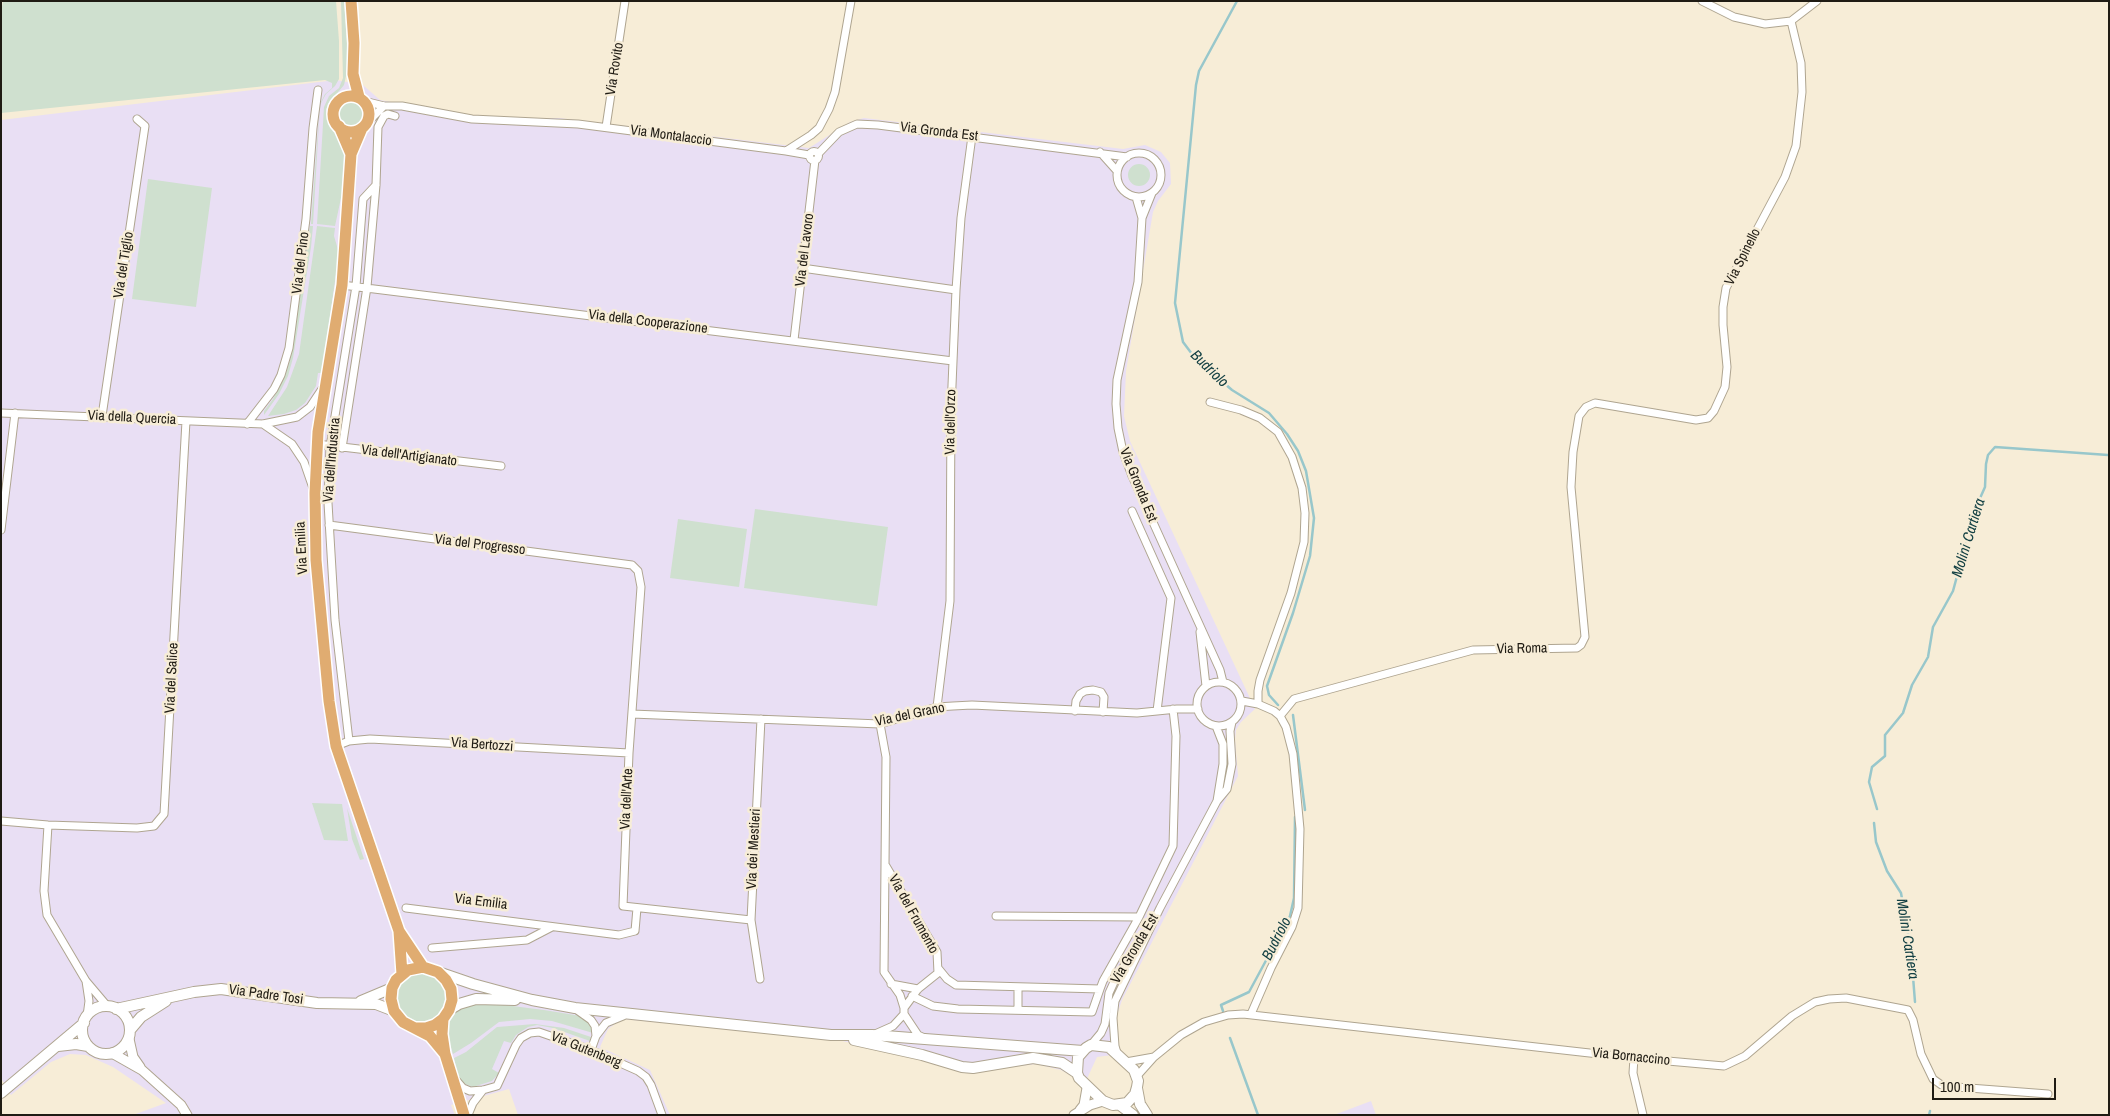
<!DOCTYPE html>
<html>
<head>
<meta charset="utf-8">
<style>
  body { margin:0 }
  #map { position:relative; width:2110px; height:1116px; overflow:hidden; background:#f7edd7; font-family:"Archivo Narrow",sans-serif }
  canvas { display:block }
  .frame { position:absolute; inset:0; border:2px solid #1f1b13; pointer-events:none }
  .scale { position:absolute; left:1932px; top:1078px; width:124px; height:22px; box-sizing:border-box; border:2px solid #1f1b13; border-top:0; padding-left:6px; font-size:15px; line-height:18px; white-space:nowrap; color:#1f1b13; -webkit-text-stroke:4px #f7edd7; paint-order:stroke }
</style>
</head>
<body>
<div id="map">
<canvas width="2110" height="1116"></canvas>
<div class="frame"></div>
<div class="scale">100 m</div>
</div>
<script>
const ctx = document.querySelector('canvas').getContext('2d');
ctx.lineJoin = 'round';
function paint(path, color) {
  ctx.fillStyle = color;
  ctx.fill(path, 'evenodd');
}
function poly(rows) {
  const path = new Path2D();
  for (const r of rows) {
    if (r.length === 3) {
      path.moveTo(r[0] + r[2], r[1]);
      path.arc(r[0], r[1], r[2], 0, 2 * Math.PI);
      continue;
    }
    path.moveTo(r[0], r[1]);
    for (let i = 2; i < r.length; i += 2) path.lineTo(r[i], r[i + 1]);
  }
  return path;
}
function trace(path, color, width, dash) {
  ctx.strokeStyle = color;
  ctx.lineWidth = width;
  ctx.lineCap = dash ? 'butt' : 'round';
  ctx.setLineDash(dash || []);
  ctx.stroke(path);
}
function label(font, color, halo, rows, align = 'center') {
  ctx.font = font + ' "Archivo Narrow",sans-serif';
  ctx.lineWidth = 5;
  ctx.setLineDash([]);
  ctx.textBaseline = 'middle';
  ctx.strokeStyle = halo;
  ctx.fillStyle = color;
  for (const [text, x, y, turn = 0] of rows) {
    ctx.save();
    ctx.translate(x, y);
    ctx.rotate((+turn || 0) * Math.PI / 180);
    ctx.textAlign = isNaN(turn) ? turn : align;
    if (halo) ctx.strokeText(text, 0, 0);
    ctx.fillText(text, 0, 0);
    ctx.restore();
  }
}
const industrial = poly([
  [336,80,363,85,380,100,483,118,559,118,809,148,850,122,864,118,1123,149,1145,145,1161,152,1170,163,1171,184,1158,201,1153,212,1126,371,1124,416,1130,441,1255,709,1241,722,1236,730,1235,740,1238,776,1122,1000,1116,1018,1116,1036,1120,1054,1097,1057,1085,1083,1061,1070,1036,1064,977,1071,829,1038,622,1019,608,1029,600,1047,650,1070,670,1115,518,1115,509,1089,451,1105,455,1115,133,1115,166,1103,113,1067,86,1055,70,1054,51,1062,11,1095,1,1078,1,120],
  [1371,1101,1376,1115,1334,1115]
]);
const green = poly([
  [3,1,336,1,339,41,339,79,335,86,326,94,320,105,313,224,311,224,320,104,325,94,332,88,332,83,325,80,1,113,1,13],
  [341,1,344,1,345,12,348,63,346,76,344,85,328,104,326,111,331,128,339,137,345,150,344,198,341,198,335,226,317,224,324,107,329,96,339,88,343,78],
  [351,115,13],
  [1139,175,11],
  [148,179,212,188,196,307,132,299],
  [310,226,313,226,311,247,293,358,288,376,279,394,264,415,264,411,273,399,286,373,291,356],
  [317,226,335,228,334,236,339,253,322,373,318,373,316,386,305,403,296,410,284,414,268,416,287,387,299,354],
  [755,509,888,527,877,606,744,588],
  [678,519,747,529,739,587,670,578],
  [312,803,342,804,348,841,324,840],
  [347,808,364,859,360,860,352,839],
  [422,997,25],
  [481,1002,544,1010,587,1017,592,1023,593,1033,552,1021,530,1019,499,1022,471,1043,453,1054,446,1032,447,1024,457,1011,463,1006],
  [535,1024,564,1028,591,1037,590,1041,553,1028,537,1025,528,1027,516,1035,511,1043,504,1041,492,1069,499,1073,492,1081,473,1087,463,1083,458,1077,454,1058,466,1052,497,1027]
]);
const stream = poly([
  [1237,1,1199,71,1196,85,1175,303,1183,342,1195,358,1232,390,1269,413,1287,434,1298,451,1306,471,1314,518,1310,556,1293,613,1267,686,1269,695,1278,705],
  [1293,715,1305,810],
  [1877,809,1869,782,1872,767,1885,756,1885,735,1903,713,1912,685,1928,657,1933,627,1953,591,1966,543,1974,528,1977,505,1985,487,1986,464,1988,455,1995,447,2108,455],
  [1874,823,1876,842,1887,871,1901,893,1911,951,1915,1002],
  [1223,1011,1221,1005,1249,992,1290,916,1294,898,1295,817],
  [1230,1038,1258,1115],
  [1929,1115,1930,1111]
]);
const minor = poly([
  [1702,1,1734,17,1765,24,1791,21],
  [1791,21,1817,1],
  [364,101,384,106,402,106,472,119,578,124,786,151,811,135,819,128,829,109,835,92,851,1],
  [366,124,384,106],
  [606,127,625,1],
  [786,151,809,155],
  [814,156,4.5],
  [1100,152,1117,171],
  [1139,175,22],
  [818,154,839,132,857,124,878,125,1127,157],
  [1152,193,1142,218,1138,282,1117,380,1116,404,1118,428,1123,452,1132,476,1220,670,1223,682],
  [1136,197,1142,218],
  [802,268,956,290],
  [342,285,953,361],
  [794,340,815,160],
  [1210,402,1241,410,1260,418,1278,432,1292,457,1302,488,1305,513,1304,542,1291,593,1260,680,1258,691,1258,704],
  [1,413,263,424,297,417,310,407,322,389],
  [102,416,145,126,137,119],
  [247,424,274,389,281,375,289,348,306,219,313,128,318,90],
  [263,424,292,444,304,462,313,488],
  [317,444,501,466],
  [342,448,367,287,376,185,378,127,384,116,388,114,395,116],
  [1132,511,1171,598,1157,711],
  [329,525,632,565,638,571,641,587,629,753,623,906,751,920],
  [1,530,15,413],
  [1200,632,1206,686],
  [1219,704,22],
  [1242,701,1258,704,1274,711,1280,716,1286,727,1293,754,1300,829,1298,908,1292,927,1271,968,1251,1014],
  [937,707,950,601,951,409,956,290,961,218,972,136],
  [1075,711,1076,701,1080,694,1085,691,1093,690,1101,692,1104,697,1103,712],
  [632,714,880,724,937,707,953,706,972,705,1137,713,1177,709,1198,709],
  [1280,716,1294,699,1473,650,1577,648,1581,645,1585,637,1571,487,1573,452,1579,416,1586,407,1595,403,1696,420,1708,418,1714,411,1725,387,1727,367,1723,325,1723,307,1726,288,1785,177,1796,146,1802,92,1801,63,1791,21],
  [880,724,886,757,884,972,900,995,904,1008],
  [1216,726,1223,744,1223,764,1217,801],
  [349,741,335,620,328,503,330,447,356,286,363,199,376,185],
  [336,746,349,741,370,739,629,753],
  [1,821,48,825,137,828,154,826,164,814,186,421],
  [48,825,44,891,47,915,86,981,108,1007],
  [406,908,619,935,635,931,637,908],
  [996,916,1139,917,1173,846,1176,736,1173,709],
  [432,948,527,940,552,927],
  [938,968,947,979,956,985,1100,989,1103,981,1139,917],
  [760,979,751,920,761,719],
  [86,981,89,1001,87,1016],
  [891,984,918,989],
  [912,996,933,1006,958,1009,1092,1012,1100,989],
  [577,1010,591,1020,595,1026,596,1036],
  [1018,1010,1018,988],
  [904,1014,918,1035,924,1038],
  [875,1034,893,1026,904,1014,904,1008,918,989,938,973,937,952,886,866],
  [1091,1045,1101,1033,1105,1024,1109,993,1114,982,1139,942],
  [591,1050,596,1036,606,1023,623,1016],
  [1117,1053,1115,1046,1113,1018,1115,1001,1160,908,1217,801,1227,789,1232,764,1230,731,1232,722],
  [1154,1057,1181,1035,1204,1022,1228,1015,1243,1014,1634,1058,1724,1066,1745,1056,1792,1016,1815,1002,1829,999,1846,998,1908,1010,1913,1020,1921,1054,1933,1079,1943,1086,2048,1094],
  [1634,1058,1633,1073,1643,1115],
  [1126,1062,1154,1057,1137,1076],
  [456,1080,463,1088,470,1091,483,1090,497,1086,516,1045,521,1038,530,1033,539,1032,591,1050,638,1071,646,1077,651,1085,662,1115],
  [468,1115,473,1103,483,1090]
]);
const tertiary = poly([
  [129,1039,133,1057,140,1067],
  [112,1053,142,1070,181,1105,187,1115],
  [1080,1110,1084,1105,1087,1088],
  [1074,1115,1090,1105,1103,1101]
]);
const secondary = poly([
  [438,972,473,984,532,1000,575,1008,831,1035,872,1035,1083,1051],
  [361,1001,392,988],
  [106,1030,24],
  [116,1009,194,992,221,989,317,1003,376,1004,394,1011],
  [449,1010,459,1004,476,999,515,1000],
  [130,1030,141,1017,166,1001],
  [854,1040,922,1055,962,1067,973,1068,1033,1058,1062,1063,1077,1073],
  [1091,1045,1109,1047,1134,1070,1138,1081,1137,1087,1135,1094,1127,1103,1113,1105,1103,1101,1079,1078,1077,1073,1078,1057,1086,1048,1091,1045],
  [58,1046,76,1044,88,1046],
  [1137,1088,1140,1104,1147,1115],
  [1,1093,84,1023],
  [1120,1105,1133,1115]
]);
const primary = poly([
  [351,1,354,43,353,74,359,97],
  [351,114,18],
  [339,126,351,154],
  [362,128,351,154,342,285,318,432,315,493,316,560,329,701,336,746,399,931,402,974],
  [399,931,423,967],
  [443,1019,442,1034,445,1054,464,1115],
  [416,1028,426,1028,435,1025,443,1019,449,1010,452,1000,451,989,446,980,438,972,423,967,408,970,396,980,392,988,391,999,394,1011,403,1022,430,1036,445,1054]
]);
const streetNames = [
  ["Via Rovito",615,69,-81],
  ["Via Gronda Est",939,132,7],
  ["Via Montalaccio",671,136,8],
  ["Via del Lavoro",805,250,-83],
  ["Via Spinello",1743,257,-63],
  ["Via del Pino",301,263,-83],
  ["Via del Tiglio",124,265,-81],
  ["Via della Cooperazione",648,322,7],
  ["Via della Quercia",132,418,3],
  ["Via dell'Orzo",951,422,-89],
  ["Via dell'Artigianato",409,456,7],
  ["Via dell'Industria",332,460,-85],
  ["Via Gronda Est",1138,485,68],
  ["Via del Progresso",480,545,7],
  ["Via Emilia",302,548,-93],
  ["Via Roma",1522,649,-1],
  ["Via del Salice",172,678,-87],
  ["Via del Grano",910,715,-12],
  ["Via Bertozzi",482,745,4],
  ["Via dell'Arte",627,799,-87],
  ["Via dei Mestieri",754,849,-87],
  ["Via Emilia",481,902,7],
  ["Via del Frumento",913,914,61],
  ["Via Gronda Est",1135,949,-59],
  ["Via Padre Tosi",266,995,8],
  ["Via Gutenberg",586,1050,22],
  ["Via Bornaccino",1631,1057,6]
];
const waterNames = [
  ["Budriolo",1209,369,44],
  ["Molini Cartiera",1969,538,-73],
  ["Budriolo",1277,939,-63],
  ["Molini Cartiera",1907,939,81]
];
paint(industrial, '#e9dff4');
paint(green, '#cfe0cf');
trace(stream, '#98c7cb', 2.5);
trace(minor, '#afa590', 9);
trace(tertiary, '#afa590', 11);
trace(secondary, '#afa590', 12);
trace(primary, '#fff', 14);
trace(minor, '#fff', 7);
trace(tertiary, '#fff', 9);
trace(secondary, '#fff', 10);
trace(primary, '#e0ac71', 11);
label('14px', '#1f1b13', '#f7edd7', streetNames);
label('italic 15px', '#134043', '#f7edd7', waterNames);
</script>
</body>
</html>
